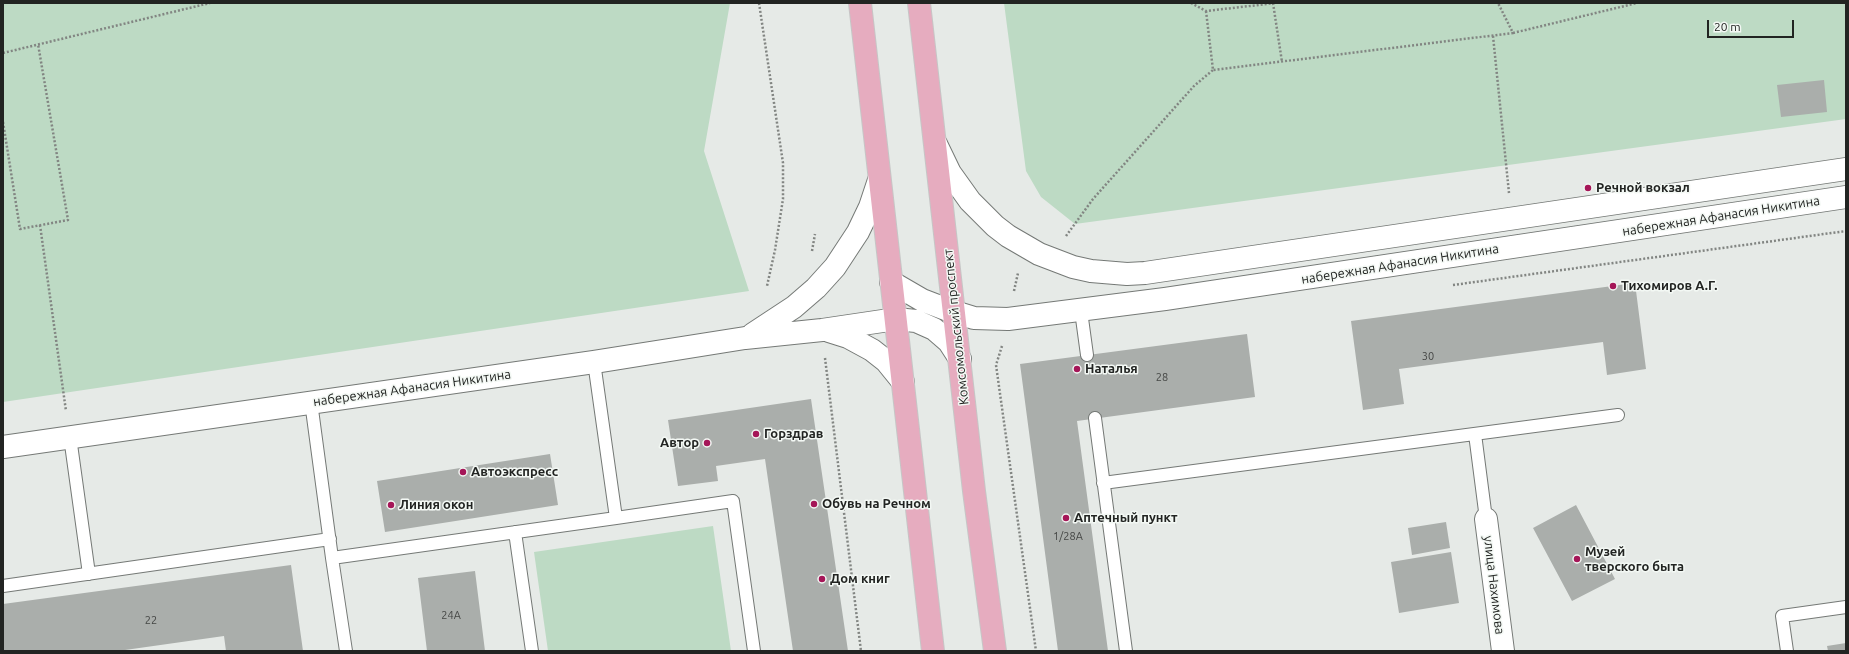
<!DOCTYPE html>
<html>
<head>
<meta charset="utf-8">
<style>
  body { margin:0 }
  #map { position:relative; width:1849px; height:654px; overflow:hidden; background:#e6eae7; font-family:Ubuntu,sans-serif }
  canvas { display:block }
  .frame { position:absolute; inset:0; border:4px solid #222422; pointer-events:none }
  .scale { position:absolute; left:1707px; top:20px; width:87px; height:18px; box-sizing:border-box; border:2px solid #222422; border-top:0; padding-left:5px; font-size:12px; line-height:14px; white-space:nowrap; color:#222422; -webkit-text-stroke:3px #f3f8f4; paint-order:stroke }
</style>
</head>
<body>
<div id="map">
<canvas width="1849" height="654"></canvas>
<div class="frame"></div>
<div class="scale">20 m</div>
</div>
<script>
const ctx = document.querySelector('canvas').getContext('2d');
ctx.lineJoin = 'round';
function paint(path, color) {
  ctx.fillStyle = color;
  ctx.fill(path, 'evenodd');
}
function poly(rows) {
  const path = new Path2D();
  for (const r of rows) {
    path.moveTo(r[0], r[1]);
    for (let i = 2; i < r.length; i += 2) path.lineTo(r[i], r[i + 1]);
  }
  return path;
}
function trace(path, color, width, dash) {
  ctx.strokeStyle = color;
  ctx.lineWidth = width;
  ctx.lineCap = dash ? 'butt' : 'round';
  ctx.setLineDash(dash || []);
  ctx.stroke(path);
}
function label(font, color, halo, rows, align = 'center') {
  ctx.font = font + ' Ubuntu,sans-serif';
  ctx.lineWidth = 3;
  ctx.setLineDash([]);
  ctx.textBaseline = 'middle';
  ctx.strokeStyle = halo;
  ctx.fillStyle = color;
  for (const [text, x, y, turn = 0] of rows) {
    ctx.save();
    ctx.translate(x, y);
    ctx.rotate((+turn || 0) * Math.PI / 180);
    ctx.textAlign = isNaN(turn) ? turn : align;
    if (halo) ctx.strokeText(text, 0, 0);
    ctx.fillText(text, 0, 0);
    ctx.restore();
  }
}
const green = poly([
  [3,3,730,3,704,151,749,291,3,402],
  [1004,3,1846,3,1846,119,1075,224,1041,197,1026,171],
  [713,526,731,651,548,651,534,552]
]);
const building = poly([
  [1824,80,1827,112,1781,117,1777,85],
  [1635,283,1646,369,1607,375,1603,342,1399,369,1404,404,1363,410,1351,321],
  [1247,334,1255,397,1077,421,1108,651,1058,651,1020,364],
  [811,399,848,651,793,651,765,459,716,466,718,481,678,486,668,420],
  [550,454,558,505,385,532,377,481],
  [1576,505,1615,579,1572,601,1533,528],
  [1446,522,1450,548,1412,555,1408,528],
  [1451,552,1459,603,1399,613,1391,562],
  [291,565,303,651,226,651,224,636,118,651,3,651,3,604],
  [475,571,485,651,427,651,418,578],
  [1846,643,1846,651,1828,651,1827,646]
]);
const path = poly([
  [759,3,783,163,783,199,775,250,767,286],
  [1191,3,1206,11,1276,3],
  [1273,3,1282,62],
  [1206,11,1213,70,1513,33,1498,3],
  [1513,33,1637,3],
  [1493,36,1509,193],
  [3,53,210,3],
  [3,122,20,229,68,220,38,44],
  [40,225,66,411],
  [1066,236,1093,199,1194,86,1213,70],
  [812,251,815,234],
  [1453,285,1846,231],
  [1014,291,1018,273],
  [1002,346,996,365,1036,651],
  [825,358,861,651]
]);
const lane = poly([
  [1081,311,1087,355],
  [594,362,616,518,733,501,754,651],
  [311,402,332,558,616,518],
  [1095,418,1126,651],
  [1475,434,1486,519],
  [70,437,89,574],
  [1103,483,1618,415],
  [515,532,532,651],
  [332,558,346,651],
  [3,586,330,539],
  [1787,651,1782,616,1846,607]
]);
const street = poly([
  [1486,519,1503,651]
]);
const secondary = poly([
  [936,144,950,173,970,201,995,226,1008,236,1039,254,1073,267,1091,271,1127,274,1145,273,1846,169],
  [891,282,922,300,948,310,974,318,1008,319,1165,299,1846,197],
  [829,331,848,337,872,350,886,361,903,382],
  [753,334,794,307,816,288,835,267,858,232,870,207,879,180],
  [3,447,594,362,745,338,822,330,896,319,916,321,934,329,949,342,960,359]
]);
const primary = poly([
  [860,3,933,651],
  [919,3,974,491,995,651]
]);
const markers = [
  [1588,188,4,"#a51658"],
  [1613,286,4,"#a51658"],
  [1077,369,4,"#a51658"],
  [756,434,4,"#a51658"],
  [707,443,4,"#a51658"],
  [463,472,4,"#a51658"],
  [814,504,4,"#a51658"],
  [391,505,4,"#a51658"],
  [1066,518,4,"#a51658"],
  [1577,559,4,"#a51658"],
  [822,579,4,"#a51658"]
];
const numberNames = [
  ["30",1428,356],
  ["28",1162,377],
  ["1/28А",1068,536],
  ["24А",451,615],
  ["22",151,620]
];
const poiNames = [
  ["Речной вокзал",1596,188],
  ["Тихомиров А.Г.",1621,286],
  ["Наталья",1085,369],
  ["Горздрав",764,434],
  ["Автор",699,443,"right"],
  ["Автоэкспресс",471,472],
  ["Обувь на Речном",822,504],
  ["Линия окон",399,505],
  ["Аптечный пункт",1074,518],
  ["Музей",1585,552],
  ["тверского быта",1585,567],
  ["Дом книг",830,579]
];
const streetNames = [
  ["набережная Афанасия Никитина",1721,216,-9],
  ["набережная Афанасия Никитина",1400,264,-9],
  ["Комсомольский проспект",956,327,-96],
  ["набережная Афанасия Никитина",412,388,-8],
  ["улица Нахимова",1494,585,83]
];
paint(green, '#bddac4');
paint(building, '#aaaeab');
trace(lane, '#757976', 14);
trace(street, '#757976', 24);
trace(secondary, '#757976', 24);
trace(primary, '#c6c6c6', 24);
trace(path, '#828582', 2.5, [2, 2]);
trace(lane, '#fff', 12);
trace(street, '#fff', 22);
trace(secondary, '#fff', 22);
trace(primary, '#e6acbf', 22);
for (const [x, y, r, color] of markers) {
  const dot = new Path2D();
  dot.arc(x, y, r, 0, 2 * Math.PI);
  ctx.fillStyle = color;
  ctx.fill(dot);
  trace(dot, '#f3f8f4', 1.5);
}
label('11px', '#444644', null, numberNames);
label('bold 13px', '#222422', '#f3f8f4', poiNames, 'left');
label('13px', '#222422', '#f3f8f4', streetNames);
</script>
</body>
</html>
